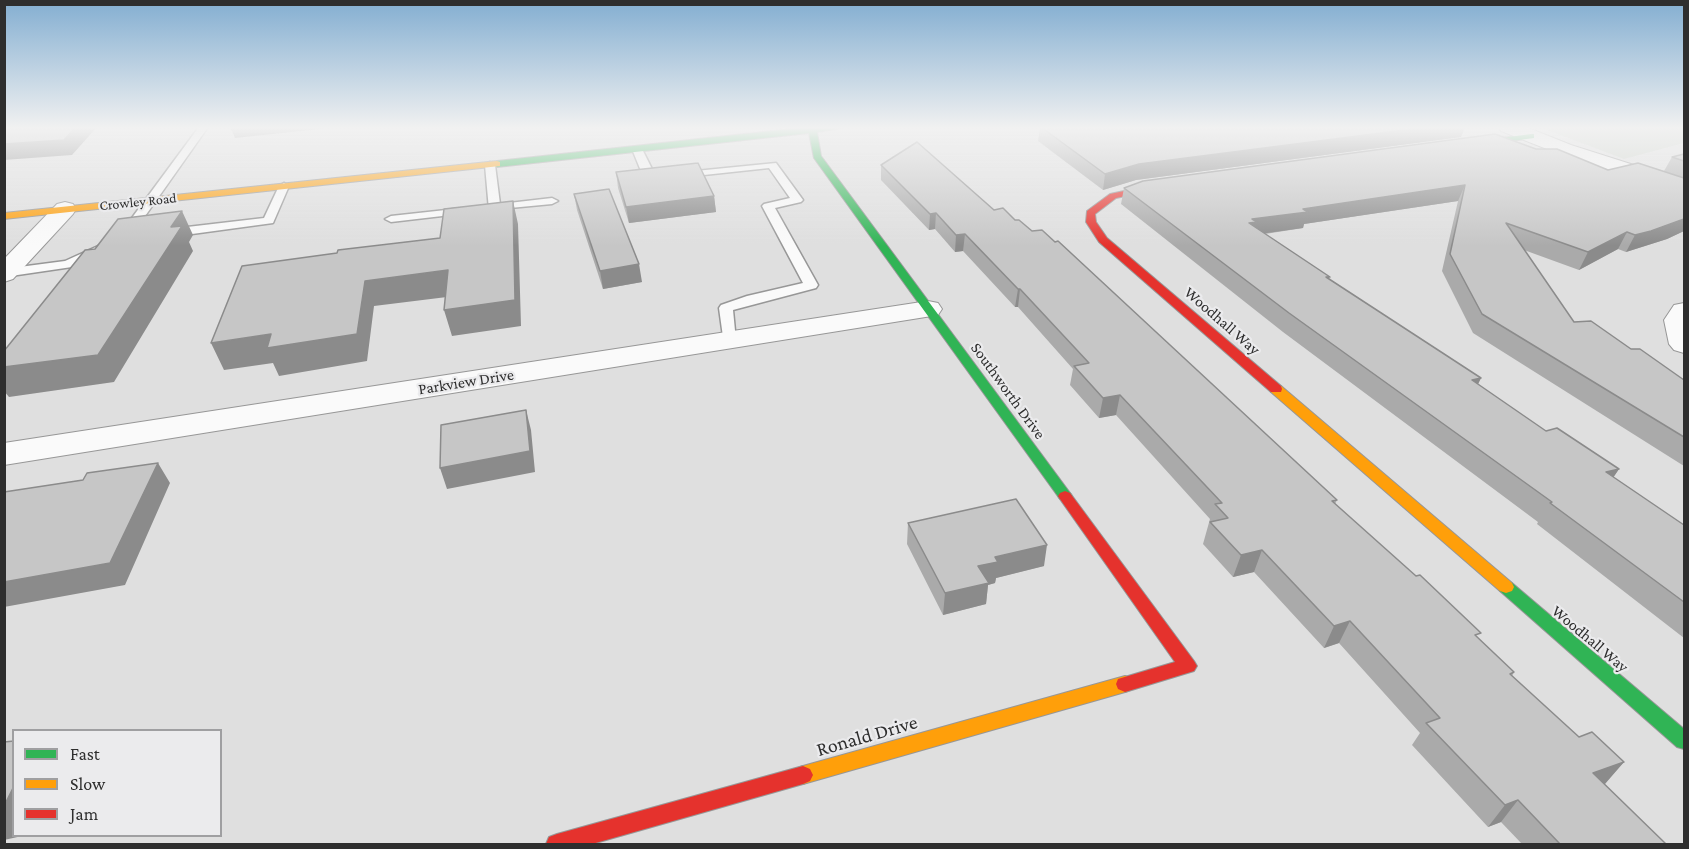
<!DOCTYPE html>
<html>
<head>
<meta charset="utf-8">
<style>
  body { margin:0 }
  #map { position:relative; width:1689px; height:849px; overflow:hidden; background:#dfdfdf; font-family:"Crimson Pro",serif }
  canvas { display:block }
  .frame { position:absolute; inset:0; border:6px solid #2e2e2e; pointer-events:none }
  .legend { position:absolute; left:12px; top:729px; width:210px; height:108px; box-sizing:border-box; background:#ebebed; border:2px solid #9f9fa1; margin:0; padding:8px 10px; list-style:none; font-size:18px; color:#2e2e2e }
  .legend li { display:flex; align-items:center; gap:12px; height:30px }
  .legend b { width:30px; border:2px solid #9f9fa1 }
</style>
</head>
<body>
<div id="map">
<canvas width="1689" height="849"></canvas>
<div class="frame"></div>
<ul class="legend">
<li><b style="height:8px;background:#30b455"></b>Fast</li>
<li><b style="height:8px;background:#ff9f0a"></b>Slow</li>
<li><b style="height:8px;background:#e5322d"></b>Jam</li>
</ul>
</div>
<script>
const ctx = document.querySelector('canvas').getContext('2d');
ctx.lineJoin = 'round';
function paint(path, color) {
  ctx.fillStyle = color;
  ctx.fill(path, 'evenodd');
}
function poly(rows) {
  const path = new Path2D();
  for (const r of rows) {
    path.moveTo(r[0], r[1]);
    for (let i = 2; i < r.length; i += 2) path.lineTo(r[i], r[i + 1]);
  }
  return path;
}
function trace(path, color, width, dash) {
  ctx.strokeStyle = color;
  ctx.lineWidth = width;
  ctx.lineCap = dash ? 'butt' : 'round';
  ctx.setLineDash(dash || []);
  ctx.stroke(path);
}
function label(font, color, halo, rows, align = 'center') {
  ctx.font = font + ' "Crimson Pro",serif';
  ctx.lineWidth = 4.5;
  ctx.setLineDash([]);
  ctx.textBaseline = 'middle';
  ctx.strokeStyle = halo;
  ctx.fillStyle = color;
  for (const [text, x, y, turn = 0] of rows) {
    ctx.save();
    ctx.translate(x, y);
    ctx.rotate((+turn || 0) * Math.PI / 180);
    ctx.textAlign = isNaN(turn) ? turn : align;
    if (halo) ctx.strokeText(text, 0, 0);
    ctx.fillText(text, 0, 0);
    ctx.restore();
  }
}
const green = poly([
  [1539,127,1684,127,1684,143,1624,159]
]);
const lane = poly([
  [199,127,208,127,131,236,123,236,123,230,199,127],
  [633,147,641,147,655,175,776,163,803,200,801,202,775,208,818,285,816,288,733,310,736,341,729,345,724,344,719,308,721,305,747,296,803,283,762,206,764,204,790,198,769,168,648,181,641,171,632,149,633,147],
  [490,162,495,165,500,204,552,198,558,201,552,204,489,210,485,165,490,162],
  [284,183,289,186,273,223,170,237,164,233,170,229,264,218,279,186,284,183],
  [464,208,470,211,468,213,391,222,385,219,391,216,464,208],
  [98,246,102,247,104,250,102,253,72,267,4,277,4,269,65,261,98,246]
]);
const street = poly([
  [1499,127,1526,127,1571,145,1684,181,1684,194,1557,153,1501,131,1499,127],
  [65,202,73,204,76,209,73,214,13,279,4,282,4,259,57,204,65,202],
  [928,301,938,303,942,309,938,315,4,465,4,443,928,301],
  [1684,303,1684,353,1674,350,1669,344,1664,320,1674,305,1684,303]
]);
const fast = poly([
  [808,127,848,127,817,132,821,156,1070,493,1072,496,1070,499,1060,499,814,158,809,133,497,167,493,164,497,161,808,127],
  [1531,134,1534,134,1534,138,1464,147,1460,145,1464,143,1531,134],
  [1506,581,1512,583,1684,729,1684,749,1677,747,1500,591,1498,587,1500,583,1506,581]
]);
const slow = poly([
  [497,161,500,162,500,166,4,219,4,213,497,161],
  [1276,385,1281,386,1512,583,1514,587,1512,591,1506,593,1500,591,1271,392,1270,389,1271,386,1276,385],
  [1125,676,1132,679,1134,684,1132,689,1125,692,803,784,796,781,793,775,796,769,803,766,1125,676]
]);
const jam = poly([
  [1166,182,1169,183,1169,187,1116,198,1095,214,1096,222,1107,238,1281,386,1282,389,1281,392,1271,392,1099,242,1086,222,1087,211,1110,194,1166,182],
  [1065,491,1070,493,1194,661,1197,666,1194,671,1125,692,1118,689,1116,684,1118,679,1175,662,1060,499,1058,496,1060,493,1065,491],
  [803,766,810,769,813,775,810,781,803,784,592,844,546,844,549,837,557,834,803,766]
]);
const wall = poly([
  [1040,127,1465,127,1461,137,1136,180,1103,190,1038,141],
  [1536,149,1608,170,1664,171,1672,157,1684,154,1684,231,1667,239,1626,252,1618,249,1579,270,1524,250,1574,322,1631,349,1684,380,1684,466,1473,333,1442,271,1458,201,1304,224,1303,228,1265,234,1329,279,1481,378,1478,384,1546,431,1619,469,1613,477,1684,525,1684,638,1537,524,1538,522,1283,332,1121,204,1124,188],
  [881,165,994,210,1015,220,1032,231,1337,500,1335,504,1514,672,1512,676,1579,737,1624,762,1604,784,1666,844,1522,844,1501,822,1488,827,1412,745,1420,733,1339,643,1324,648,1254,572,1233,577,1203,544,1210,519,1116,415,1099,418,1070,385,1073,369,1018,307,1015,307,963,251,955,252,935,229,929,230,881,180],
  [616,172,714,196,716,212,629,223,618,188],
  [574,194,642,282,603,289,577,210],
  [908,523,1044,566,996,578,995,583,988,585,986,604,943,615,907,544]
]);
const shadedWall = poly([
  [76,127,97,127,72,155,4,160,4,144],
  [230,127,339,127,235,138],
  [1428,127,1465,127,1461,137,1136,180,1103,190,1105,174,1139,164],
  [1465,185,1458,201,1304,224,1303,228,1253,235,1249,223,1252,219,1303,209],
  [714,196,716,212,629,223,626,207],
  [513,201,518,224,521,326,452,336,444,310],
  [182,211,193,235,189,242,193,251,114,382,9,397,4,391,4,367,171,227],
  [936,213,935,229,929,230,930,214],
  [1684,219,1684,231,1667,239,1626,252,1635,235],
  [1627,232,1618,249,1579,270,1588,252],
  [965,234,963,251,955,252,956,235],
  [639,264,642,282,603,289,600,271],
  [448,270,455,296,374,306,367,361,279,376,273,363,224,370,211,343,271,334,365,281],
  [1018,289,1020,289,1018,307,1015,307],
  [1481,378,1471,398,1472,380],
  [1120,395,1116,415,1099,418,1103,398],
  [526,410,531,430,535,472,447,489,440,468],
  [158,463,170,483,125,585,4,607,4,582],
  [1619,469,1605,490,1606,472],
  [1047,545,1044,566,996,578,995,583,988,585,986,604,943,615,945,593,978,566,995,557],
  [1262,550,1254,572,1233,577,1241,555],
  [1350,621,1339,643,1324,648,1334,626],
  [1624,762,1605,784,1575,795,1593,773],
  [14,786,14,836,22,836,4,840,4,806],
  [1518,800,1501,822,1488,827,1505,805]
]);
const building = poly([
  [4,127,76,127,64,140,4,144,4,127],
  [1041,127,1428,127,1139,164,1105,174,1041,127],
  [1495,134,1536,149,1557,149,1608,170,1638,163,1684,178,1684,219,1651,231,1635,235,1627,232,1588,252,1506,223,1574,322,1591,321,1631,349,1640,349,1684,380,1684,437,1482,314,1450,254,1465,185,1303,209,1308,212,1252,219,1257,222,1249,223,1330,277,1326,277,1481,378,1472,380,1546,431,1557,428,1619,469,1606,472,1684,525,1684,602,1550,503,1552,502,1289,313,1124,188,1143,181,1495,134],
  [917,142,994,210,1003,208,1015,220,1019,220,1032,231,1042,230,1055,242,1058,241,1337,500,1332,501,1416,576,1420,575,1481,633,1475,635,1514,672,1510,674,1579,737,1592,732,1624,762,1593,773,1666,844,1560,844,1518,800,1505,805,1426,723,1440,718,1350,621,1334,626,1262,550,1241,555,1210,522,1228,518,1215,504,1222,503,1120,395,1103,398,1074,366,1089,363,1020,289,1018,289,965,234,956,235,936,213,930,214,881,165,917,142],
  [1684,154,1684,161,1672,157,1684,154],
  [698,163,714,196,626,207,616,172,698,163],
  [609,189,639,264,600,271,574,194,609,189],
  [513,201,515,300,444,310,448,270,365,281,357,334,267,348,271,334,211,343,242,266,337,253,338,250,440,238,444,209,513,201],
  [182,211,171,227,182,226,98,355,4,367,4,351,85,250,95,249,118,219,182,211],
  [526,410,530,451,440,468,441,425,526,410],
  [158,463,110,563,4,582,4,492,83,480,87,473,158,463],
  [1016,499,1047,545,995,557,998,562,978,566,989,583,945,593,908,523,1016,499],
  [14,741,14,786,4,806,4,742,14,741]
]);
const farStreetnames = [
  ["Crowley Road",138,202,-6]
];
const streetNames = [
  ["Woodhall Way",1222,321,41],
  ["Parkview Drive",466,382,-9],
  ["Southworth Drive",1008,391,54],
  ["Woodhall Way",1590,639,40]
];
const nearStreetnames = [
  ["Ronald Drive",867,736,-16]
];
paint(green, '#cbd2c8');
trace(lane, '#979797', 3);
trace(street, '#979797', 2);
trace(fast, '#979797', 2);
trace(slow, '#979797', 2);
trace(jam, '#979797', 2);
paint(lane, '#fafafa');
paint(street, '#fafafa');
paint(fast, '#30b455');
paint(slow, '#ff9f0a');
paint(jam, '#e5322d');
paint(wall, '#aaa');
paint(shadedWall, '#8b8b8b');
paint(building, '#c6c6c6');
trace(building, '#8b8b8b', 1.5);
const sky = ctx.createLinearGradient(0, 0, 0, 246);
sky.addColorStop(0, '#83aed1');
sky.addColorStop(0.52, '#f1f1f1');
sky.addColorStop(1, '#f1f1f100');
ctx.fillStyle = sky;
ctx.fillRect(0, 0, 1689, 246);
label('14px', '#2e2e2e', '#ebebed', farStreetnames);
label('16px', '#2e2e2e', '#ebebed', streetNames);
label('20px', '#2e2e2e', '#ebebed', nearStreetnames);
</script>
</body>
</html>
